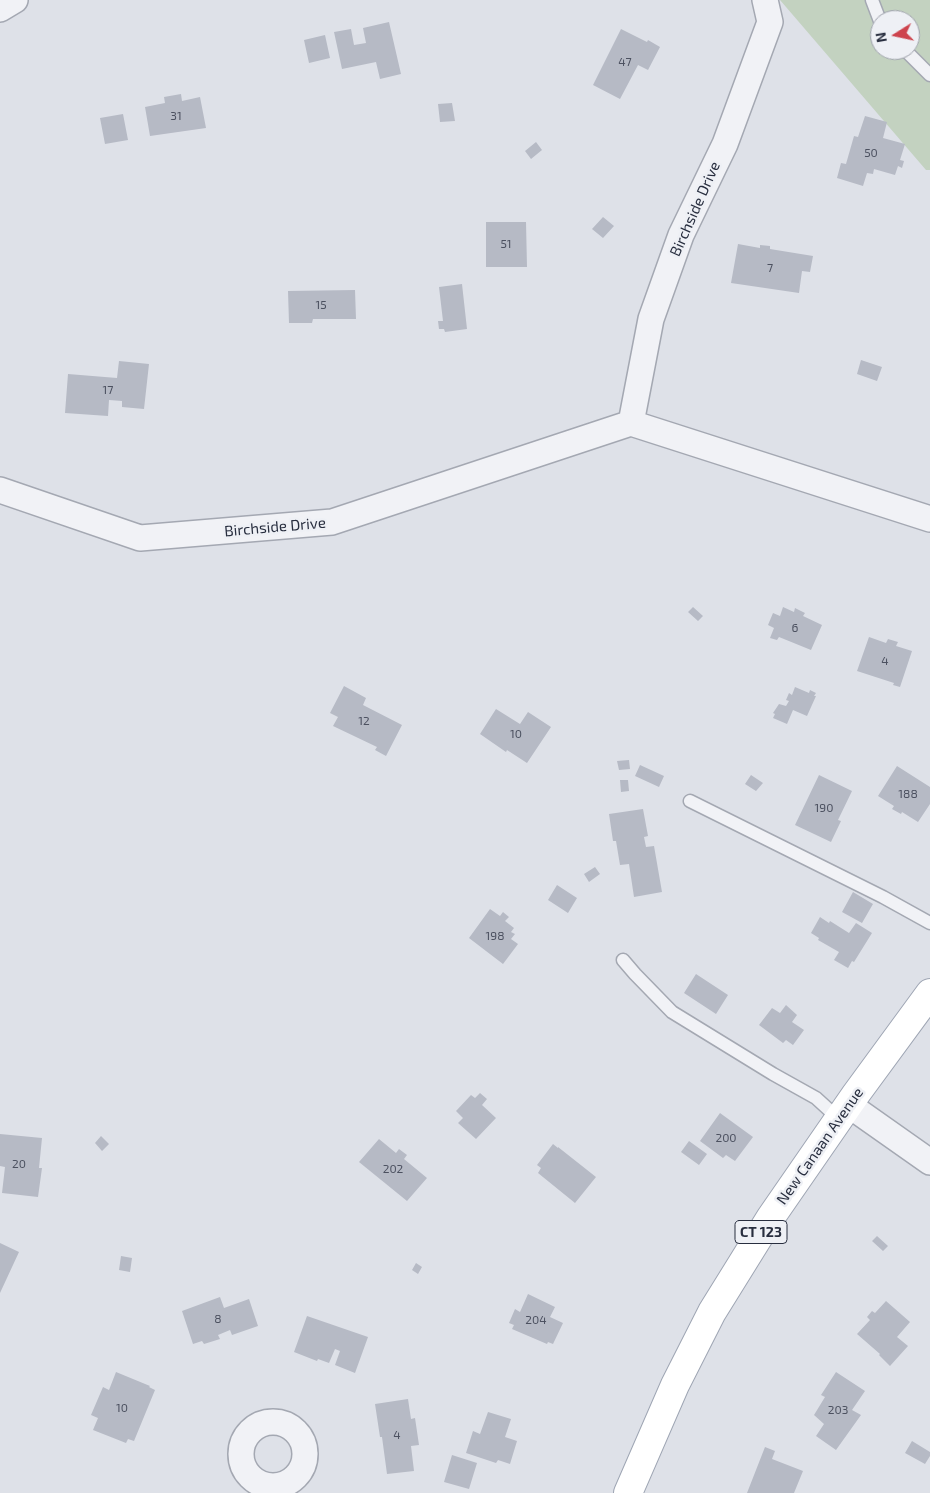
<!DOCTYPE html>
<html>
<head>
<meta charset="utf-8">
<style>
  body { margin:0 }
  #map { position:relative; width:930px; height:1493px; overflow:hidden; background:#dee1e8; font-family:"Exo 2",sans-serif }
  canvas { display:block }
  .north { position:absolute; left:870px; top:10px; width:50px; height:50px; box-sizing:border-box; background:#eef0f5; border:1px solid #9fa2ac; border-radius:50%; rotate:260deg; font-size:14px; font-weight:700; line-height:20px; text-align:center; color:#282e3f }
  .north::after { content:''; display:block; margin:auto; width:18px; height:22px; background:#cd434d; clip-path:polygon(50% 0,100% 100%,50% 72%,0 100%) }
</style>
</head>
<body>
<div id="map">
<canvas width="930" height="1493"></canvas>
<div class="north">N</div>
</div>
<script>
const ctx = document.querySelector('canvas').getContext('2d');
ctx.lineJoin = 'round';
function paint(path, color) {
  ctx.fillStyle = color;
  ctx.fill(path, 'evenodd');
}
function poly(rows) {
  const path = new Path2D();
  for (const r of rows) {
    if (r.length === 3) {
      path.moveTo(r[0] + r[2], r[1]);
      path.arc(r[0], r[1], r[2], 0, 2 * Math.PI);
      continue;
    }
    path.moveTo(r[0], r[1]);
    for (let i = 2; i < r.length; i += 2) path.lineTo(r[i], r[i + 1]);
  }
  return path;
}
function trace(path, color, width, dash) {
  ctx.strokeStyle = color;
  ctx.lineWidth = width;
  ctx.lineCap = dash ? 'butt' : 'round';
  ctx.setLineDash(dash || []);
  ctx.stroke(path);
}
function label(font, color, halo, rows, align = 'center') {
  ctx.font = font + ' "Exo 2",sans-serif';
  ctx.lineWidth = 5;
  ctx.setLineDash([]);
  ctx.textBaseline = 'middle';
  ctx.strokeStyle = halo;
  ctx.fillStyle = color;
  for (const [text, x, y, turn = 0] of rows) {
    ctx.save();
    ctx.translate(x, y);
    ctx.rotate((+turn || 0) * Math.PI / 180);
    ctx.textAlign = isNaN(turn) ? turn : align;
    if (halo) ctx.strokeText(text, 0, 0);
    ctx.fillText(text, 0, 0);
    ctx.restore();
  }
}
const green = poly([
  [780,0,930,0,930,170,926,170],
  [880,20,910,20,910,50,880,50]
]);
const building = poly([
  [389,22,401,74,380,79,376,62,342,69,334,32,351,29,354,45,366,43,363,28],
  [621,29,647,42,648,40,660,47,648,70,638,65,620,99,593,85],
  [325,35,330,58,309,63,304,40],
  [181,94,182,101,200,97,206,128,150,136,145,107,165,103,164,97],
  [452,103,455,121,440,122,438,104],
  [123,114,128,140,105,144,100,118],
  [865,116,887,122,883,138,905,144,900,160,904,161,902,168,898,166,895,175,874,169,873,174,867,173,863,186,837,178,841,163,846,164,854,136,858,137],
  [536,142,542,150,531,159,525,151],
  [603,217,614,226,603,238,592,229],
  [486,222,526,222,527,267,486,267],
  [738,244,760,248,760,245,770,246,770,249,813,256,810,272,802,271,799,293,731,283],
  [462,284,467,329,445,332,444,329,439,329,438,321,443,321,439,287],
  [355,290,356,319,313,319,312,323,289,323,288,291],
  [861,360,882,367,877,381,857,374],
  [119,361,149,364,144,409,122,407,122,401,109,400,108,416,65,413,68,374,117,378],
  [693,607,703,616,698,621,688,612],
  [783,607,794,612,795,608,805,613,803,616,822,625,811,650,779,637,777,640,770,638,774,628,768,625,773,613,780,616],
  [869,637,886,643,888,639,898,642,896,646,912,651,900,687,893,685,894,683,857,671],
  [344,686,366,698,363,705,402,725,386,756,375,750,377,747,333,726,338,717,330,713],
  [795,687,809,693,810,690,816,693,814,696,816,696,807,716,793,710,787,724,773,718,775,714,773,713,779,704,786,706,789,701,786,700,789,693,792,695],
  [496,709,520,724,528,712,551,727,527,763,507,750,506,752,480,734],
  [629,760,630,769,619,770,617,761],
  [640,765,664,776,659,787,635,776],
  [897,766,930,787,930,804,918,822,902,812,901,814,892,809,894,806,878,796],
  [751,775,763,783,756,791,745,784],
  [819,775,852,791,838,820,841,821,831,842,795,825],
  [620,780,628,780,629,791,621,792],
  [643,809,648,836,644,837,646,847,654,846,662,892,634,897,629,864,620,865,616,841,613,841,609,814],
  [595,867,600,874,589,882,584,874],
  [557,885,577,898,568,913,548,900],
  [853,892,873,904,862,923,842,912],
  [490,909,500,916,503,912,509,917,505,921,514,928,511,932,515,934,511,939,518,944,503,964,469,938],
  [820,917,829,923,830,921,849,933,856,923,872,933,854,962,852,961,848,968,834,960,839,952,818,940,819,938,811,933],
  [696,974,728,995,716,1014,684,993],
  [786,1005,797,1015,792,1022,804,1030,793,1045,786,1040,783,1043,759,1025,772,1008,780,1013],
  [480,1093,487,1099,482,1105,496,1118,476,1139,458,1123,463,1118,456,1111,471,1095,475,1098],
  [720,1113,753,1137,735,1161,726,1155,723,1158,700,1141],
  [0,1134,42,1138,39,1168,42,1168,38,1197,2,1193,5,1167,0,1166],
  [101,1136,109,1144,102,1151,95,1143],
  [379,1139,396,1153,399,1149,407,1155,404,1159,427,1178,407,1201,359,1162],
  [689,1141,707,1154,699,1165,681,1152],
  [553,1144,558,1148,558,1147,596,1177,575,1203,538,1173,541,1168,537,1165],
  [877,1236,888,1246,883,1251,872,1241],
  [0,1243,19,1252,0,1293],
  [121,1256,132,1258,130,1272,119,1270],
  [416,1263,422,1267,418,1274,412,1270],
  [528,1294,555,1307,550,1317,563,1323,553,1344,548,1342,547,1344,512,1329,514,1325,509,1323,515,1309,520,1312],
  [220,1297,224,1308,249,1299,258,1326,232,1335,230,1330,218,1335,220,1339,204,1344,202,1341,193,1344,182,1311],
  [886,1301,910,1322,897,1337,908,1346,890,1366,879,1355,880,1354,857,1334,870,1320,867,1317,872,1311,875,1313],
  [307,1316,368,1337,355,1373,335,1365,340,1351,335,1349,329,1363,318,1359,317,1361,294,1352],
  [116,1372,150,1386,149,1387,155,1390,134,1441,128,1439,126,1443,93,1430,98,1418,91,1415,103,1387,109,1390],
  [836,1372,865,1391,852,1410,861,1415,836,1450,816,1436,824,1424,814,1415,825,1397,821,1395],
  [408,1399,411,1419,415,1418,419,1445,411,1446,414,1471,387,1474,382,1437,380,1437,375,1404],
  [488,1412,511,1419,505,1437,517,1441,510,1464,498,1460,496,1463,466,1453,473,1431,480,1434],
  [912,1441,930,1452,930,1456,925,1464,905,1453],
  [765,1447,775,1451,772,1459,803,1471,794,1493,747,1493],
  [452,1455,477,1463,469,1489,444,1482]
]);
const lane = poly([
  [872,0,880,21],
  [905,50,930,75],
  [690,801,883,897,930,923],
  [623,960,635,974,672,1012,773,1074,816,1098,839,1119]
]);
const street = poly([
  [0,9,15,0],
  [631,423,651,319,681,235,725,144,770,22,765,0],
  [0,490,140,538,332,522,631,423,930,519],
  [849,1105,930,1162],
  [273,1454,32]
]);
const primary = poly([
  [628,1493,675,1385,712,1312,771,1217,856,1094,930,993]
]);
const numberNames = [
  ["47",625,62],
  ["31",176,116],
  ["50",871,153],
  ["51",506,244],
  ["7",770,268],
  ["15",321,305],
  ["17",108,390],
  ["6",795,628],
  ["4",885,661],
  ["12",364,721],
  ["10",516,734],
  ["188",908,794],
  ["190",824,808],
  ["198",495,936],
  ["200",726,1138],
  ["20",19,1164],
  ["202",393,1169],
  ["8",218,1319],
  ["204",536,1320],
  ["10",122,1408],
  ["203",838,1410],
  ["4",397,1435]
];
const shields = [
  [761,1232,52]
];
const shieldNames = [
  ["CT 123",761,1232]
];
const streetNames = [
  ["Birchside Drive",695,209,-66],
  ["Birchside Drive",275,527,-5],
  ["New Canaan Avenue",820,1146,-55]
];
paint(green, '#c3d2c0');
paint(building, '#b6bac5');
trace(lane, '#a4a8b2', 15);
trace(street, '#a4a8b2', 28);
trace(primary, '#9ea5b3', 30);
trace(lane, '#f1f2f6', 12);
trace(street, '#f1f2f6', 25);
trace(primary, '#fff', 28);
label('12px', '#4c5160', null, numberNames);
for (const [x, y, w] of shields) {
  const box = new Path2D();
  box.roundRect(x - w / 2, y - 11.5, w, 23, 4);
  ctx.fillStyle = '#eef0f5';
  ctx.fill(box);
  trace(box, '#282e3f', 1);
}
label('bold 14px', '#282e3f', null, shieldNames);
label('15px', '#282e3f', '#eef0f5', streetNames);
</script>
</body>
</html>
